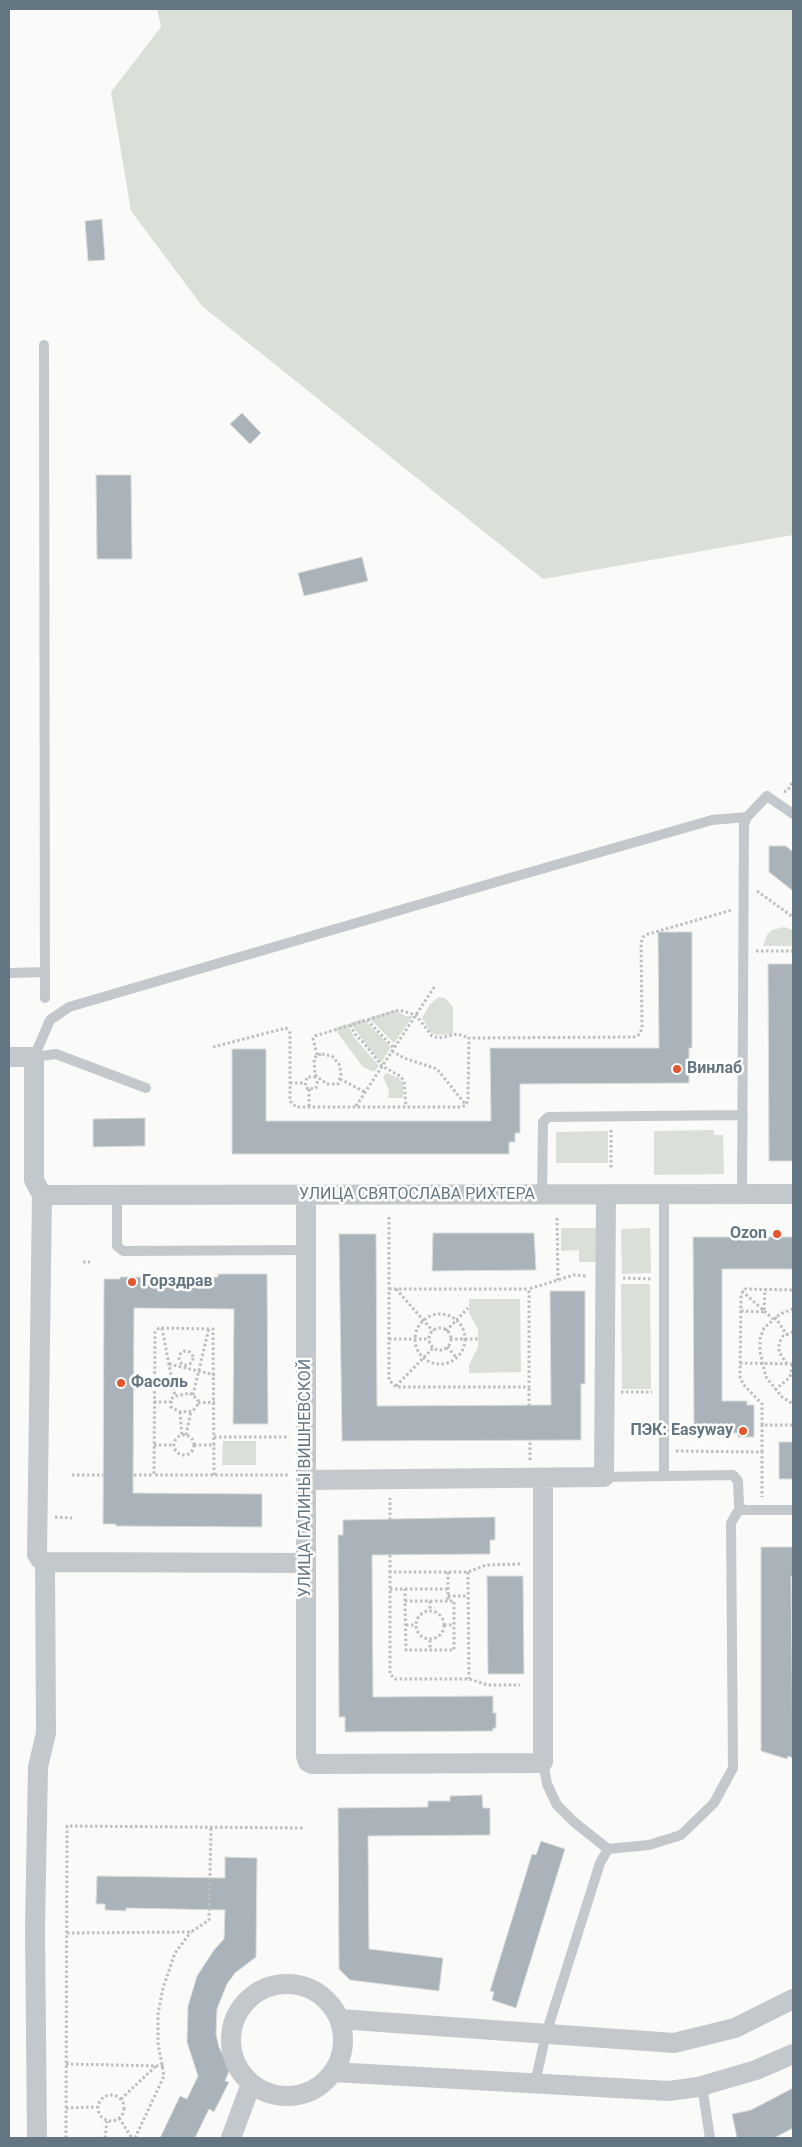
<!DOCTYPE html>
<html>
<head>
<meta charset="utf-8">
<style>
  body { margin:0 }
  #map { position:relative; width:802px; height:2147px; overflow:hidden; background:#fafaf8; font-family:Roboto,sans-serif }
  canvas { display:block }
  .frame { position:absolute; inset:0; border:10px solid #657683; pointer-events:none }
</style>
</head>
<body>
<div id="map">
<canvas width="802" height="2147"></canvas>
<div class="frame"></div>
</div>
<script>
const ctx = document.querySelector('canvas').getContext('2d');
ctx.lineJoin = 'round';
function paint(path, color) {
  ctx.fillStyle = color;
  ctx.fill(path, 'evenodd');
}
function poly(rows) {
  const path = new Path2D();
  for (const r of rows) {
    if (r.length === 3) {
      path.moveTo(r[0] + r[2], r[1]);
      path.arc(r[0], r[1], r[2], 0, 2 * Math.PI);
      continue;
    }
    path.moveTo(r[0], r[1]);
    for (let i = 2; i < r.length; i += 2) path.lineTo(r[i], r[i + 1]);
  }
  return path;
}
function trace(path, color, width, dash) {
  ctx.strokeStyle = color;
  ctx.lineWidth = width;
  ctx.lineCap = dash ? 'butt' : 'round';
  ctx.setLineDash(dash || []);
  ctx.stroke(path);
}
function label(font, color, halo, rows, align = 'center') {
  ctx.font = font + ' Roboto,sans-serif';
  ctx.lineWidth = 5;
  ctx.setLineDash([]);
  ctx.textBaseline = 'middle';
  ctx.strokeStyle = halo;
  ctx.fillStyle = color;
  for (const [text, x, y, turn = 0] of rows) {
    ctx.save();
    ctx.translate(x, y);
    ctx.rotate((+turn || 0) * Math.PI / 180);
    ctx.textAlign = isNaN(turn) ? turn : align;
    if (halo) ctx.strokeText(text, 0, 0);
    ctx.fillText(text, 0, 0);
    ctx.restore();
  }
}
const green = poly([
  [157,9,793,9,793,535,543,579,202,306,131,211,111,92,161,27],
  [784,927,793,930,793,946,763,946,767,935,772,930],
  [439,997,445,998,453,1007,453,1034,436,1035,431,1033,422,1018,430,1004],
  [394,1010,406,1016,413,1016,394,1043,369,1018],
  [363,1019,391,1047,381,1063,350,1023],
  [347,1024,354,1037,379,1066,374,1072,363,1067,339,1035,335,1028],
  [386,1073,399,1078,403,1084,403,1098,388,1098,389,1090,383,1077],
  [714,1130,714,1135,723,1135,724,1174,654,1175,654,1131],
  [608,1131,608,1163,556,1163,556,1132],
  [561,1228,597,1228,597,1262,579,1262,579,1250,561,1251],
  [650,1228,651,1273,622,1274,621,1229],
  [621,1284,650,1284,651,1389,622,1389],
  [469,1299,520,1299,521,1372,469,1373,469,1365,478,1347,478,1329,469,1313],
  [223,1441,256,1441,256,1465,222,1465]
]);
const building = poly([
  [102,219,105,260,88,261,85,221,102,219],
  [242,413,261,433,250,444,230,424,242,413],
  [96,475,131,475,132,559,97,559,96,475],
  [362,557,368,581,304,596,298,573,362,557],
  [769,846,786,846,793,852,793,891,769,872,769,846],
  [658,932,692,932,692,1048,689,1048,689,1083,520,1084,520,1133,515,1133,515,1142,509,1142,509,1154,232,1154,232,1049,266,1049,266,1121,491,1121,490,1048,659,1048,658,932],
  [768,964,793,964,793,1161,769,1161,768,964],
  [145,1118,145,1146,93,1147,93,1119,145,1118],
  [433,1233,534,1233,536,1270,432,1271,433,1233],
  [339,1234,376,1234,377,1406,551,1405,550,1291,585,1291,585,1384,581,1384,581,1440,342,1441,339,1234],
  [693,1237,793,1237,793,1269,722,1269,722,1401,747,1401,747,1405,754,1405,754,1437,738,1437,738,1433,694,1433,693,1237],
  [218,1274,267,1274,268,1424,233,1424,234,1309,134,1308,133,1493,262,1494,262,1527,116,1526,116,1524,103,1524,104,1279,120,1279,120,1277,218,1277,218,1274],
  [779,1442,793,1442,793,1479,779,1479,779,1442],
  [495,1517,495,1540,490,1540,490,1554,372,1555,373,1697,493,1696,493,1713,496,1713,496,1728,493,1728,493,1731,345,1732,345,1717,339,1717,338,1535,343,1535,343,1520,495,1517],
  [761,1547,793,1547,793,1576,791,1576,793,1758,788,1756,787,1759,761,1751,761,1547],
  [487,1576,523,1576,524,1674,488,1674,487,1576],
  [482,1795,483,1808,490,1808,490,1835,368,1836,369,1949,443,1958,439,1991,350,1980,339,1969,338,1808,428,1807,428,1801,450,1801,450,1796,482,1795],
  [541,1841,565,1849,516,2008,492,2000,494,1992,490,1991,532,1854,536,1855,541,1841],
  [225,1857,257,1858,256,1957,235,1973,227,1984,217,2009,216,2034,219,2047,230,2069,225,2081,229,2082,214,2112,209,2109,195,2138,160,2138,180,2096,187,2099,198,2076,187,2042,188,2006,197,1976,214,1950,224,1939,225,1910,126,1908,126,1911,105,1910,105,1904,96,1904,97,1876,225,1878,225,1857],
  [793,2088,793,2128,774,2138,737,2138,732,2114,751,2110,793,2088]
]);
const path = poly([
  [784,792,788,790,793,781],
  [757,891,793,917],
  [756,951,793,951],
  [367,1020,394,1048],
  [350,1025,355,1034,364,1043,382,1066,400,1076,404,1081,406,1107],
  [213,1047,286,1028,290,1033,290,1101,296,1107,462,1107,466,1105,468,1100,469,1038,634,1037,640,1034,642,1028,641,943,643,937,648,934,732,910],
  [392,1051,404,1058,437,1069,466,1105],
  [322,1054,332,1056,339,1064,341,1074,338,1084,327,1084,315,1075,314,1059,317,1055,322,1054],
  [317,1055,313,1039,315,1036,399,1010,416,1015,432,1036,438,1038,458,1034,469,1038],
  [316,1077,307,1077,305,1086,308,1089,316,1088,318,1079],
  [340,1079,365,1092],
  [290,1083,305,1083],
  [309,1089,309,1107],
  [356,1106,435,986],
  [611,1130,611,1169],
  [389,1217,389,1380,396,1387,529,1387,529,1289,574,1275,587,1276],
  [557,1218,558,1280],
  [83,1262,90,1262],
  [623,1278,652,1279],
  [389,1289,529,1289],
  [396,1289,433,1331],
  [742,1291,773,1319],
  [793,1309,780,1314,764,1328,760,1339,760,1352,766,1377,782,1397,793,1404],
  [741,1311,764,1312,765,1289],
  [440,1339,25],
  [775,1317,787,1335],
  [162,1328,175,1396],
  [440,1339,11],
  [446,1331,468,1308],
  [389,1339,429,1339],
  [450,1339,478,1339],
  [447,1347,457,1358],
  [186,1358,7],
  [740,1363,793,1364],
  [169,1364,215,1375],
  [787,1364,779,1352,779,1343,783,1336,793,1332],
  [396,1386,433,1348],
  [775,1390,790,1377,793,1364],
  [621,1392,652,1392],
  [190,1393,198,1400,198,1404,193,1411,180,1412,171,1407,171,1399,175,1396,190,1393],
  [193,1395,209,1328],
  [154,1402,171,1402],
  [198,1403,215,1402],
  [529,1406,529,1387],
  [180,1412,182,1435],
  [762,1425,762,1404,743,1384,740,1377,741,1294,745,1289,793,1290],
  [184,1445,10],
  [186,1435,191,1411],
  [214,1437,289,1437],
  [154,1445,174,1445],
  [194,1445,215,1445],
  [676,1451,762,1452,762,1497],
  [762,1452,762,1425,793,1425],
  [530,1460,530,1440],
  [72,1475,103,1475],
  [134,1475,154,1475],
  [214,1475,213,1329,159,1328,155,1332,154,1475,288,1475],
  [55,1517,72,1518],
  [390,1520,390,1498],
  [390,1555,390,1572],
  [520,1564,486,1565,468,1572,390,1572,390,1674,395,1679,469,1679,488,1685,520,1685],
  [448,1572,448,1601],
  [468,1572,469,1679],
  [390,1589,448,1589],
  [448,1596,468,1596],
  [405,1601,454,1601,454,1650,406,1650,405,1601,405,1589],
  [430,1601,430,1611],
  [430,1625,14],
  [406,1625,416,1625],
  [444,1625,454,1625],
  [430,1640,430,1650],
  [67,1933,191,1932,209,1920,211,1827],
  [66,2064,164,2066],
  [111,2108,13],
  [121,2099,156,2066],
  [66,2108,97,2107],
  [119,2118,132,2138],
  [66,2138,67,1826,303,1828],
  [105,2138,107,2121],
  [135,2138,164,2076,158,2043,158,2014,163,1988,175,1953,191,1932]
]);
const service = poly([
  [44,345,45,998],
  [9,973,45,972],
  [146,1088,56,1054,34,1057,50,1020,69,1007,503,880,712,820,747,817],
  [664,1194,664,1476],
  [742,1194,744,824,747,817,767,796,793,814],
  [117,1195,117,1246,123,1251,306,1250],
  [542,1195,543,1122,548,1117,743,1115],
  [604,1477,733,1475,738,1481,739,1505,743,1510,793,1510],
  [543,1762,547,1784,557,1805,574,1822,608,1849],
  [535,2083,546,2034,600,1863,608,1849,649,1845,681,1835,714,1803,733,1768,731,1523,740,1508],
  [702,2086,710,2138]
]);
const minor = poly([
  [9,1057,34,1057,34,1180,42,1195,37,1554,40,1559,45,1562,306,1563],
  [42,1195,793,1194],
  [306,1195,306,1756,308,1762,312,1764,538,1763,543,1762,543,1478],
  [306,1480,604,1477,606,1195],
  [287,2040,56],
  [339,2019,674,2043,735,2028,793,1999],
  [333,2072,669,2091,698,2087,756,2070,793,2054],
  [37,2138,35,1928,38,1767,46,1733,45,1562],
  [231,2138,251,2084]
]);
const markers = [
  [677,1069,5,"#e4572e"],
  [777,1234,5,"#e4572e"],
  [132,1282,5,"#e4572e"],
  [121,1383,5,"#e4572e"],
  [743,1431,5,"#e4572e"]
];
const poiNames = [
  ["Винлаб",687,1069],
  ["Ozon",767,1234,"right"],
  ["Горздрав",142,1282],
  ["Фасоль",131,1383],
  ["ПЭК: Easyway",733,1431,"right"]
];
const streetNames = [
  ["УЛИЦА СВЯТОСЛАВА РИХТЕРА",417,1195],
  ["УЛИЦА ГАЛИНЫ ВИШНЕВСКОЙ",306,1478,-90]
];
paint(green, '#dadfd7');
paint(building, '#aab3b9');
trace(building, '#dcdcda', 1);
trace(path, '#bbbfc2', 3, [2.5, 2.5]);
trace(service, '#c3c8cc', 10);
trace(minor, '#c3c8cc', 20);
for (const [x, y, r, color] of markers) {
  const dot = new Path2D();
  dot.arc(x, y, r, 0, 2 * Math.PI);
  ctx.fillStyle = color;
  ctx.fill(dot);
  trace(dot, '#fff', 2);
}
label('bold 16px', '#657683', '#fff', poiNames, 'left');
label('16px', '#657683', '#fff', streetNames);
</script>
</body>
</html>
